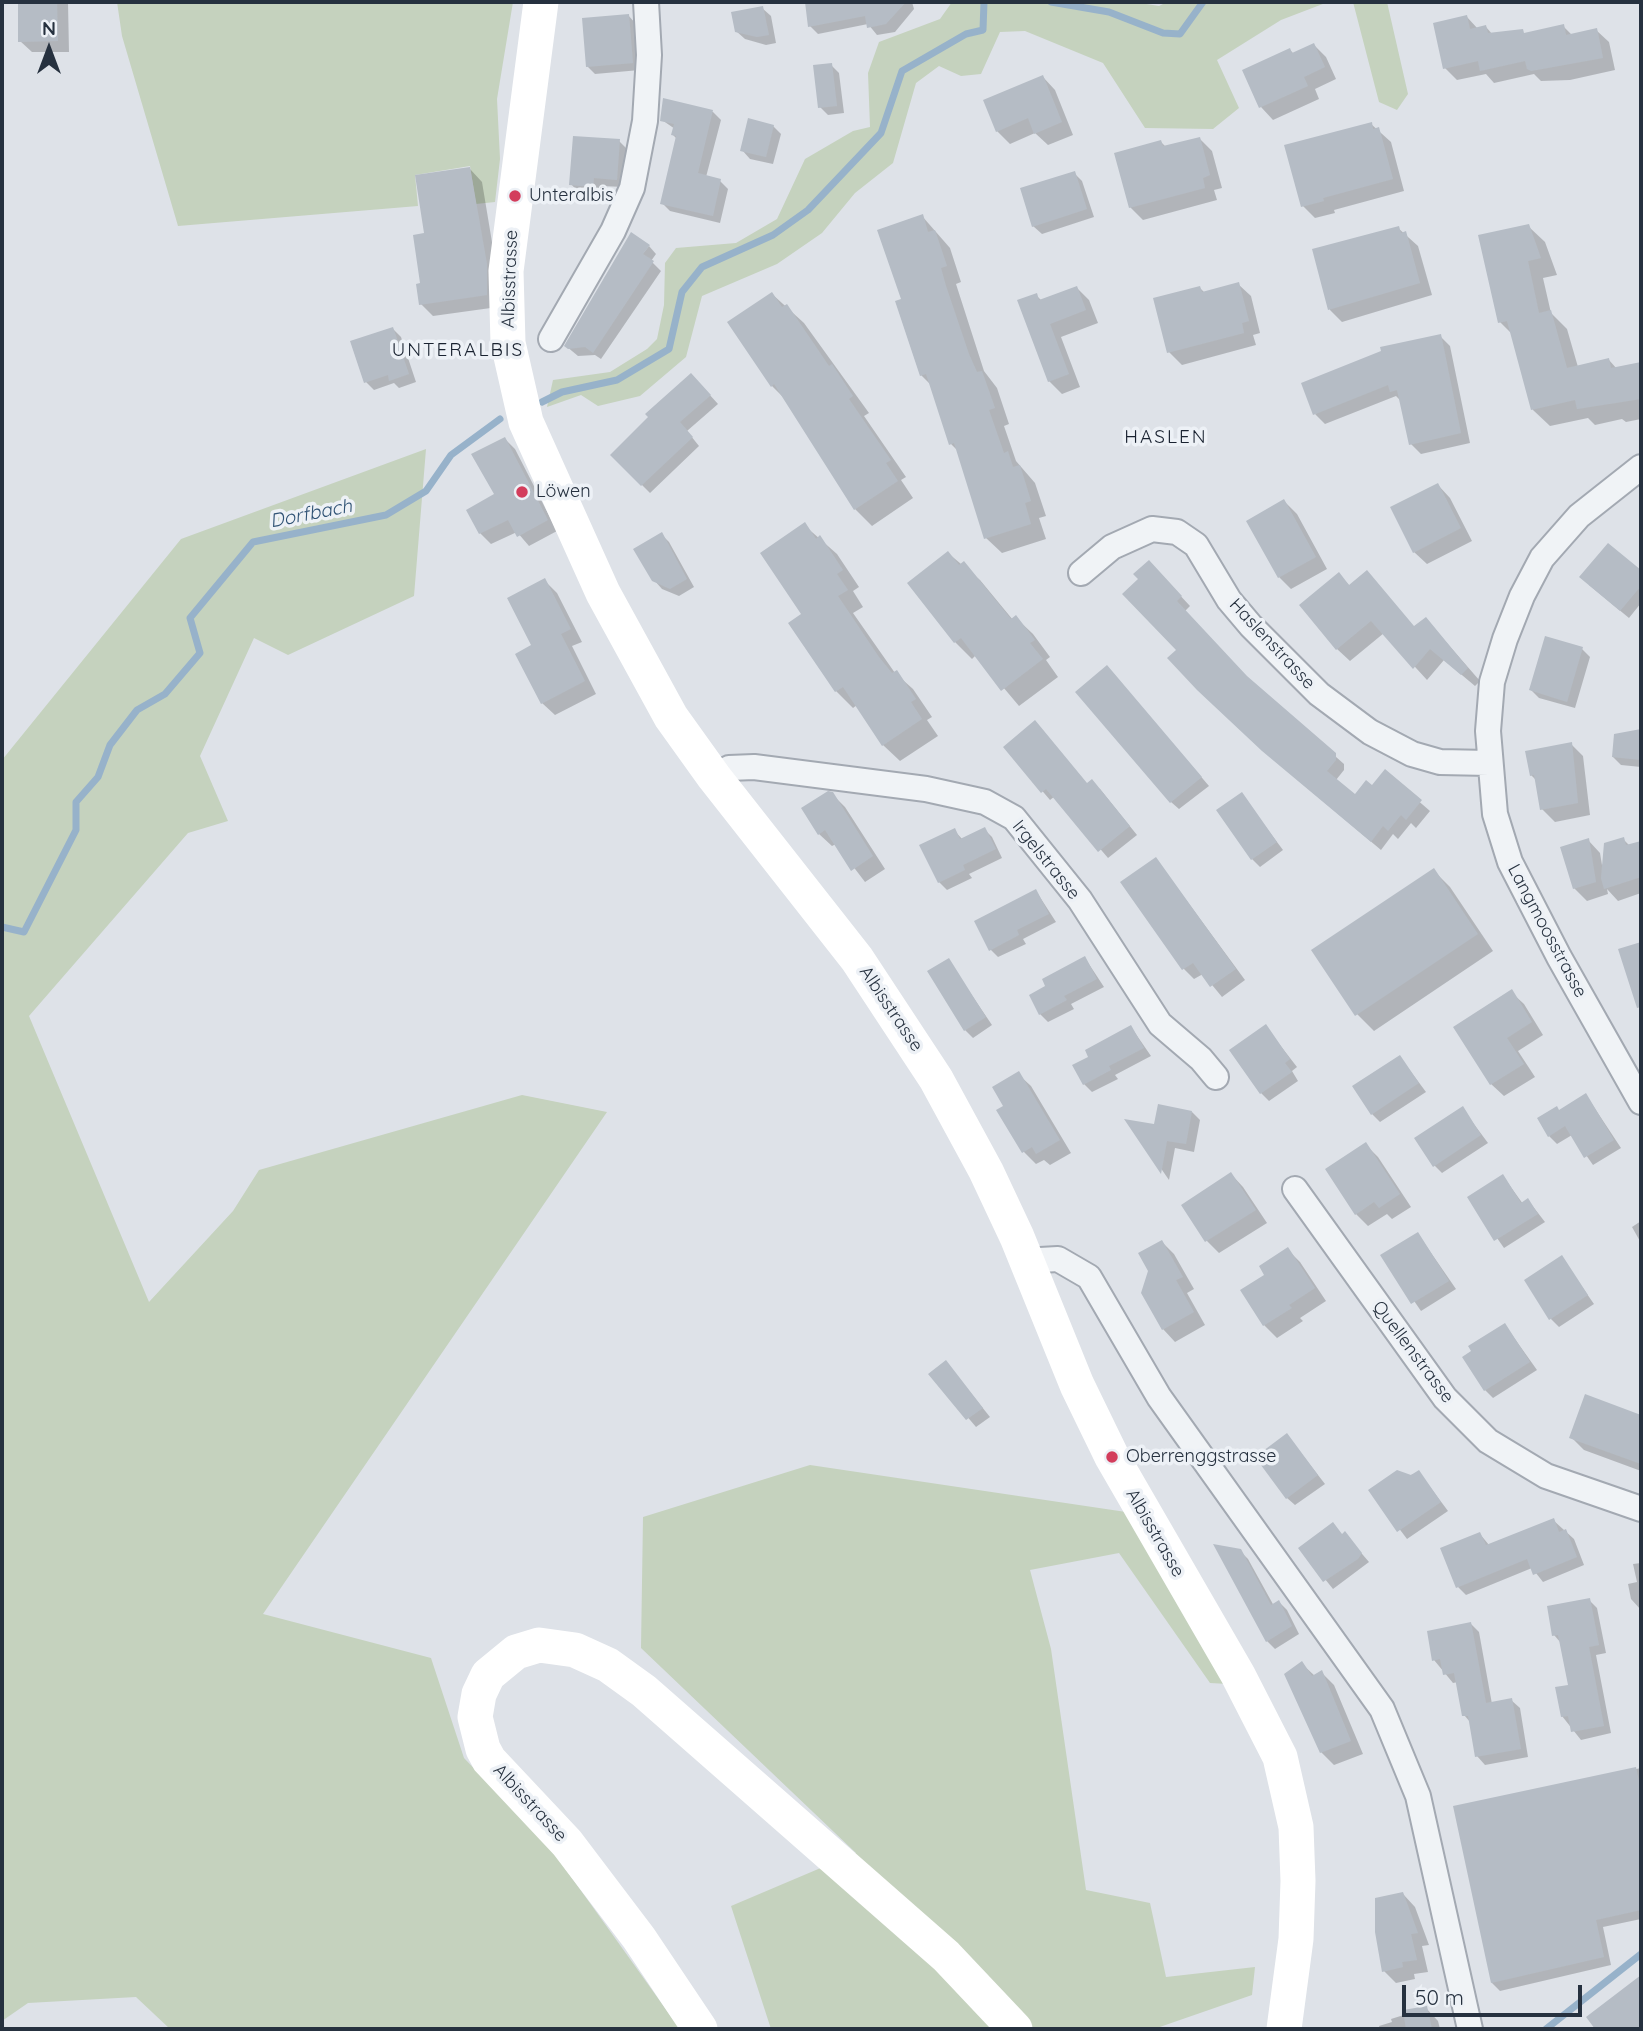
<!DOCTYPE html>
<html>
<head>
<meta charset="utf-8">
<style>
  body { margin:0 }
  #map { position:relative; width:1643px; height:2031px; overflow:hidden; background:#dee2e8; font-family:Quicksand,sans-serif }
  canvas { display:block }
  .frame { position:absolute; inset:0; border:4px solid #26313f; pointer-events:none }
  .north { position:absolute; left:14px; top:14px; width:70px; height:70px; -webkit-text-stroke:5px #edf1f6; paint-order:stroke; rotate:0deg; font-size:19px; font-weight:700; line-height:28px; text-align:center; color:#26313f }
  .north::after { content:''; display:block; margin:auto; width:24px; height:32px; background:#26313f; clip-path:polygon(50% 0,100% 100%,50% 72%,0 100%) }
  .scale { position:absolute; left:1402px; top:1985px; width:180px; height:32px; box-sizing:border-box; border:4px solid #26313f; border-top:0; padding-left:9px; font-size:21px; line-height:24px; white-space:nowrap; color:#26313f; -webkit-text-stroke:5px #edf1f6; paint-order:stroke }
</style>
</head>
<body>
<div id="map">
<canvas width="1643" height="2031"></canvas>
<div class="frame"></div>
<div class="north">N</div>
<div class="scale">50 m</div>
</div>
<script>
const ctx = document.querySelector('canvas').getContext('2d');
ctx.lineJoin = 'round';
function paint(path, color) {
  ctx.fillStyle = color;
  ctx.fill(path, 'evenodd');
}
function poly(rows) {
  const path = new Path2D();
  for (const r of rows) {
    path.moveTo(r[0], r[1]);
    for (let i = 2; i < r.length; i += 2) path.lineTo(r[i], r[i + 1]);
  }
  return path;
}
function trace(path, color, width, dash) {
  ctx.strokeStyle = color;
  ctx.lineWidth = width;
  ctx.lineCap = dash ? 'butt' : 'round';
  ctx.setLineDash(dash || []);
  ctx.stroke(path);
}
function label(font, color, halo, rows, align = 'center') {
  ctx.font = font + ' Quicksand,sans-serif';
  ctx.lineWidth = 7;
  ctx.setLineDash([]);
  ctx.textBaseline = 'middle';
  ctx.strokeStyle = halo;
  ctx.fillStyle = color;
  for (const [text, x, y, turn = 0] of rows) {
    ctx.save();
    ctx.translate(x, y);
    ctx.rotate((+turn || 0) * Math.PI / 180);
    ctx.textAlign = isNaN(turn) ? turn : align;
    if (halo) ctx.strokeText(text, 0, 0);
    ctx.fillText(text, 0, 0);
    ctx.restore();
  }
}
const green = poly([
  [117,2,513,2,497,99,500,159,495,202,476,204,470,166,415,175,418,206,178,226,122,36],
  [952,2,1134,2,1159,6,1167,2,1328,2,1281,20,1217,60,1239,108,1213,129,1145,128,1103,63,1025,31,1000,32,981,74,961,76,939,66,916,83,893,163,855,193,822,233,777,264,702,296,686,357,640,396,598,406,581,395,547,407,553,380,610,372,647,349,657,339,664,305,665,263,676,248,736,243,777,219,805,159,853,131,870,127,868,73,879,42,940,19],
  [1353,2,1387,2,1408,94,1397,110,1379,102],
  [426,449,414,596,288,655,254,638,200,756,228,821,188,833,29,1016,149,1302,233,1211,259,1170,522,1095,607,1112,263,1614,431,1658,464,1758,552,1850,680,2029,170,2029,136,1997,28,2003,2,2021,2,760,181,539],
  [810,1465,1126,1512,1228,1684,1210,1683,1119,1553,1030,1570,1051,1649,1086,1890,1150,1903,1166,1977,1255,1967,1252,1995,1154,2029,771,2029,731,1906,856,1853,641,1648,643,1517]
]);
const shadow = poly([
  [19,2,68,2,69,52,32,52,20,41],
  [807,2,912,2,914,9,895,32,877,35,868,24,818,34,810,26],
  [762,8,771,16,776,43,766,45,745,39,736,31],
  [628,15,636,24,640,70,595,74,587,66],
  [1467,17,1478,29,1486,27,1493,35,1526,35,1563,26,1572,35,1596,30,1609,42,1615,70,1570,80,1541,81,1534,74,1494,83,1486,74,1457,80,1445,68],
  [1314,45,1326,57,1336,79,1315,89,1319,99,1273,120,1261,107,1244,71,1290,50,1294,54],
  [831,65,839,73,844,113,828,115,820,107],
  [1043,77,1055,90,1073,135,1048,145,1035,133,1010,144,997,131],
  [665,100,713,112,721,120,706,177,720,181,728,189,720,223,670,211,662,203,677,139,673,135,675,129,662,120],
  [1371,124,1391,142,1404,191,1334,210,1335,213,1315,218,1303,206],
  [773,126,781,134,773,164,750,159,742,150],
  [1199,138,1212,151,1222,188,1214,190,1217,200,1143,220,1130,207,1161,142,1166,147],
  [619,141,627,149,624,187,601,186,601,194,579,193,571,184],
  [470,169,482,182,498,278,498,307,433,316,421,304,426,235],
  [1074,173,1082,181,1094,217,1042,234,1033,226],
  [922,216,950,248,961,282,956,284,984,371,997,388,1009,424,1004,426,1016,461,1035,483,1046,516,1039,518,1046,539,1002,553,986,538,959,452,951,444,931,385,921,375,903,300],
  [1528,226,1545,242,1557,275,1543,278,1551,313,1567,329,1578,367,1609,360,1617,369,1641,363,1641,419,1626,422,1622,419,1595,425,1588,418,1550,426,1533,410,1512,334,1500,322],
  [1398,228,1418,246,1432,295,1342,322,1330,310,1314,250],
  [649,246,656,254,651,261,661,271,601,359,595,355,578,356,566,346],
  [1238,284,1251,296,1260,333,1253,335,1256,345,1182,365,1169,352,1155,299,1199,287,1205,293],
  [1077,288,1089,300,1098,323,1061,337,1080,387,1062,394,1049,381,1036,295,1042,301],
  [772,294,804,323,869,413,864,416,906,477,901,480,913,498,872,526,855,509,785,399,772,386],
  [393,329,401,337,416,382,399,388,394,383,374,390,366,382],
  [1440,336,1450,346,1470,443,1421,454,1411,444,1401,401,1396,396,1325,424,1315,414],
  [699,383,718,404,687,431,699,446,650,493,612,455],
  [505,439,515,449,557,531,529,546,517,532,491,544,480,533,496,495],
  [1438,485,1450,498,1472,541,1427,564,1414,552],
  [1284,501,1297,514,1327,569,1291,589,1279,577],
  [804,525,837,554,859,587,853,591,863,607,853,613,895,673,913,689,932,717,927,720,938,736,900,761,883,745,857,705,853,708,836,691,791,623,803,615],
  [661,534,669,542,694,587,679,596,662,589,654,580],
  [1608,545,1641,573,1641,603,1629,618,1589,585],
  [948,553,980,580,1013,620,1016,618,1033,634,1050,657,1046,660,1058,677,1019,706,976,655,972,659,955,642],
  [1149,562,1190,606,1185,611,1249,680,1344,764,1344,770,1336,780,1355,797,1372,787,1385,772,1430,811,1416,828,1411,823,1398,839,1393,834,1381,850,1274,760,1178,650,1140,579],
  [1338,574,1350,586,1415,628,1426,619,1480,681,1475,686,1444,660,1427,680,1384,633,1350,661,1337,649],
  [544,580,557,593,582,642,572,646,596,694,555,715,542,703,534,646],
  [1546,638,1582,649,1590,657,1575,708,1539,698,1531,690],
  [1115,676,1209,786,1179,809,1171,802],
  [1641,730,1641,767,1621,765,1613,757,1615,735],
  [1571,744,1583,756,1590,815,1555,822,1542,809,1537,781,1531,775],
  [1005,747,1100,789,1137,835,1108,858,1055,796,1050,800],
  [832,794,845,807,885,869,865,882,836,844,832,846,819,834],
  [1242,795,1283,850,1260,867,1252,859],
  [984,829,992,837,1002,858,969,874,972,878,947,890,939,882,954,830,963,840],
  [1623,839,1630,846,1641,842,1641,893,1618,901,1607,889,1608,894,1587,901,1574,888,1588,840,1600,853,1602,865],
  [1156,859,1245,980,1222,997,1203,974,1194,979,1184,969],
  [1433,870,1450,887,1493,951,1374,1031,1357,1014],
  [1036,891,1056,922,1023,939,1026,944,998,957,990,949],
  [1085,958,1104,987,1071,1004,1074,1009,1048,1022,1040,1014,1048,987],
  [948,960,992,1025,973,1038,965,1030],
  [1511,992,1524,1004,1543,1035,1518,1051,1535,1077,1504,1096,1491,1084],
  [1131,1027,1151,1056,1115,1075,1118,1079,1092,1092,1084,1084,1091,1057],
  [1266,1027,1297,1067,1292,1071,1298,1081,1269,1101,1261,1093],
  [1400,1057,1426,1092,1380,1122,1372,1114],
  [1018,1074,1031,1086,1071,1153,1050,1165,1044,1160,1036,1164,1024,1152],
  [1586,1095,1621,1148,1593,1165,1572,1135,1557,1144,1549,1136,1560,1111],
  [1462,1108,1488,1143,1442,1173,1434,1165],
  [1192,1112,1200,1120,1194,1152,1175,1148,1169,1180,1128,1121,1156,1126],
  [1365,1144,1378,1157,1411,1207,1392,1219,1387,1214,1368,1226,1356,1214],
  [1231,1174,1243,1187,1267,1223,1219,1253,1207,1241,1183,1205],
  [1503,1176,1523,1204,1528,1200,1545,1222,1504,1248,1469,1198],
  [1641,1221,1641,1243,1632,1227],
  [1418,1234,1456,1289,1421,1311,1383,1256],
  [1162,1242,1174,1254,1194,1289,1187,1293,1205,1325,1175,1342,1163,1329],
  [1288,1250,1300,1262,1326,1301,1300,1318,1303,1321,1277,1338,1264,1325,1242,1291,1267,1275],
  [1562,1258,1594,1304,1559,1327,1551,1319],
  [1505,1325,1537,1370,1493,1398,1485,1390],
  [946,1362,990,1417,976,1427,931,1374],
  [1586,1396,1641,1416,1641,1471,1584,1450,1571,1437],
  [1287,1435,1325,1484,1295,1505,1287,1498],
  [1419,1472,1448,1511,1407,1539,1370,1490],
  [1553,1520,1574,1539,1584,1565,1543,1582,1532,1568,1466,1595,1458,1587,1480,1534,1489,1545],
  [1345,1534,1369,1562,1333,1589,1300,1548],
  [1240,1551,1248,1559,1274,1606,1279,1602,1287,1610,1299,1634,1275,1649,1267,1641],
  [1641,1563,1641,1610,1631,1599,1628,1584,1637,1582,1633,1564],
  [1589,1600,1597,1608,1606,1653,1596,1655,1611,1733,1581,1740,1562,1716,1570,1686,1561,1643,1554,1635],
  [1471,1624,1479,1632,1492,1704,1511,1700,1520,1708,1528,1757,1485,1765,1477,1756,1471,1723,1464,1715,1458,1682,1453,1683,1434,1660],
  [1302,1664,1315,1676,1321,1672,1334,1685,1363,1754,1334,1765,1321,1752],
  [1641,1768,1641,1919,1603,1927,1611,1965,1500,1991,1492,1983,1455,1807],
  [1403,1894,1415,1907,1429,1945,1422,1946,1428,1972,1414,1974,1415,1979,1396,1983,1384,1971],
  [1426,2008,1438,2021,1440,2029,1380,2029,1379,2026,1392,2022,1391,2019]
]);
const stream = poly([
  [1051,2,1109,12,1163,33,1180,34,1203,2],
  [542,402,562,392,617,380,669,349,682,292,702,267,773,235,808,210,881,133,902,71,966,34,983,30,984,2],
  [2,927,24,932,76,830,76,802,98,777,110,745,137,710,165,694,200,653,190,618,253,542,386,515,426,491,451,455,500,419],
  [1546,2029,1641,1954]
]);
const building = poly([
  [18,2,57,2,58,41,18,42],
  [805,2,906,2,886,24,867,28,865,16,808,27],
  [763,6,769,35,757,37,735,32,731,12],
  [629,14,633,63,586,67,582,18],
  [1467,15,1470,29,1486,25,1488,33,1523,29,1524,33,1564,24,1566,35,1597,28,1603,58,1531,71,1527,69,1525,61,1480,71,1478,61,1443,69,1433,23],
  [1314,43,1325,67,1304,77,1308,86,1259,108,1242,70,1290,48,1292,53],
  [832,63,837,106,818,108,813,65],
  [1043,75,1062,122,1034,134,1028,118,996,132,983,100],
  [663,98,713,110,698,173,721,179,713,216,660,204,676,136,671,135,674,124,660,121],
  [748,118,774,125,766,157,740,151],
  [1372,122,1373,129,1379,127,1393,179,1323,198,1324,201,1301,207,1284,145],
  [573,136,620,139,617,180,594,178,593,187,569,185],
  [1200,137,1210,175,1203,178,1205,188,1129,208,1114,153,1161,140,1163,146],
  [470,167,487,264,487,295,419,305,416,284,420,283,413,235,424,233,415,175],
  [1075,171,1087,209,1032,227,1020,188],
  [923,214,928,232,935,230,947,266,941,268,946,286,969,354,977,372,982,371,995,408,989,410,1004,453,1008,451,1013,467,1020,465,1031,501,1025,503,1031,524,984,539,954,443,949,445,926,374,920,376,895,301,901,299,877,230],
  [1529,224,1541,258,1528,261,1539,313,1551,310,1567,368,1609,358,1611,368,1641,362,1641,399,1577,409,1575,400,1531,410,1507,321,1498,323,1478,235],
  [1399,226,1401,233,1406,231,1420,283,1328,310,1312,249],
  [631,232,650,245,643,254,654,261,593,353,585,347,568,349,564,346],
  [1239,282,1249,321,1242,323,1244,333,1167,353,1153,298,1200,286,1202,292],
  [1077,286,1086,310,1050,324,1069,374,1048,382,1017,300,1037,293,1039,300],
  [772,292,782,307,787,304,829,366,832,364,853,396,849,399,891,460,886,463,898,481,854,510,774,384,771,387,727,322],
  [393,327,409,374,389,381,388,375,364,383,350,341],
  [1441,334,1461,433,1409,445,1397,390,1390,392,1388,385,1313,415,1301,383,1381,351,1380,347],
  [691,373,711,395,680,422,693,437,641,486,610,455,648,417,645,414],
  [505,437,548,520,517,537,508,520,479,534,466,510,494,494,471,454],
  [1438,483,1461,528,1413,553,1390,507],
  [1284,499,1316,557,1278,578,1246,521],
  [805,522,816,539,820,535,843,570,837,574,848,590,838,596,879,657,892,673,897,670,916,699,911,702,922,719,882,746,843,687,835,692,788,623,801,614,760,553],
  [662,532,687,579,670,589,652,581,633,549],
  [1608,543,1641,570,1641,586,1620,611,1579,577],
  [948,551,959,565,964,561,1011,619,1016,615,1035,640,1030,643,1043,659,1001,691,961,638,954,643,907,583],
  [1149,560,1182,596,1177,601,1247,676,1336,753,1336,760,1327,771,1355,794,1366,780,1372,785,1385,769,1422,800,1406,820,1401,815,1388,831,1383,826,1371,842,1262,751,1197,690,1167,658,1176,650,1122,594,1138,579,1133,574],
  [1367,570,1414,626,1426,617,1468,668,1461,675,1430,649,1413,669,1371,621,1336,650,1299,605,1339,572,1349,585],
  [545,578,571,629,561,634,585,681,541,704,515,654,531,645,507,598],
  [1545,636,1583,647,1567,702,1529,690],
  [1107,665,1202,777,1170,803,1075,692],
  [1035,720,1087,783,1092,779,1130,826,1098,852,1046,789,1041,793,1003,747],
  [1641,729,1641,760,1612,757,1614,734],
  [1572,742,1578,803,1540,810,1534,775,1530,776,1525,751],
  [828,791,833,792,873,856,851,871,825,830,818,835,801,808],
  [1242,792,1277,842,1251,860,1216,810],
  [985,827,996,849,963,865,965,870,938,883,919,845,955,828,960,839],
  [1624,837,1626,845,1641,841,1641,877,1604,889,1601,878,1604,843],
  [1589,838,1596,882,1573,889,1560,847],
  [1156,857,1236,969,1210,987,1193,963,1182,970,1120,882],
  [1434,868,1478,934,1355,1016,1311,950],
  [1036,889,1049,914,1017,930,1019,935,989,951,974,921],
  [1641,942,1641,1007,1637,1008,1618,949],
  [1085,956,1097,979,1064,996,1067,1000,1039,1015,1029,995,1045,986,1042,979],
  [949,958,986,1017,964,1031,927,971],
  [1512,989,1532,1022,1507,1038,1524,1064,1490,1085,1453,1027],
  [1266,1024,1290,1059,1285,1063,1292,1072,1260,1094,1229,1050],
  [1131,1025,1144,1048,1109,1066,1111,1070,1083,1085,1072,1065,1088,1057,1085,1050],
  [1400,1055,1419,1083,1371,1115,1352,1086],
  [1019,1071,1060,1140,1036,1154,1032,1147,1022,1153,996,1110,1003,1106,992,1087],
  [1586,1093,1614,1140,1584,1158,1565,1126,1548,1137,1537,1118,1557,1106,1559,1110],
  [1158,1104,1192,1111,1186,1144,1167,1141,1161,1174,1124,1119,1154,1124],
  [1463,1106,1481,1135,1433,1167,1414,1138],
  [1366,1142,1400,1194,1379,1208,1374,1202,1355,1215,1325,1169],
  [1231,1172,1256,1210,1205,1242,1181,1205],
  [1503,1174,1521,1203,1528,1198,1538,1214,1494,1241,1467,1197],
  [1418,1232,1449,1281,1411,1304,1380,1255],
  [1162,1240,1183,1277,1176,1280,1194,1312,1162,1330,1141,1293,1148,1271,1138,1253],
  [1288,1247,1315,1288,1289,1305,1292,1308,1263,1326,1240,1290,1264,1275,1259,1266],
  [1562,1255,1588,1295,1549,1320,1524,1280],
  [1505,1323,1530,1362,1484,1391,1462,1357,1471,1351,1468,1346],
  [946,1360,983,1408,966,1420,928,1374],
  [1585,1394,1641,1415,1641,1464,1569,1438],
  [1287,1433,1318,1475,1286,1499,1255,1457],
  [1397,1470,1411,1475,1419,1470,1441,1502,1397,1532,1368,1490],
  [1554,1518,1559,1532,1566,1529,1577,1557,1533,1575,1527,1559,1456,1588,1440,1548,1480,1532,1486,1545],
  [1333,1522,1342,1534,1345,1531,1362,1553,1358,1559,1323,1582,1298,1548],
  [1213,1544,1241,1549,1271,1605,1279,1600,1292,1626,1266,1642],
  [1590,1598,1599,1645,1589,1647,1604,1726,1571,1732,1568,1716,1561,1717,1555,1687,1568,1685,1558,1635,1552,1636,1547,1606],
  [1471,1622,1486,1703,1512,1698,1521,1749,1475,1757,1468,1716,1462,1716,1454,1673,1443,1675,1440,1659,1432,1661,1427,1631],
  [1302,1661,1312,1676,1322,1670,1351,1741,1320,1753,1284,1674],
  [1636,1767,1641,1791,1641,1910,1596,1920,1604,1957,1491,1983,1453,1806],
  [1403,1892,1418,1933,1411,1934,1417,1960,1402,1962,1403,1967,1382,1972,1375,1932,1375,1898],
  [1641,1975,1641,2029,1595,2029,1586,2017],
  [1427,2006,1432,2029,1406,2029,1403,2010]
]);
const minor = poly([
  [551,339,613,231,632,188,645,121,649,55,646,2],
  [1641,467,1579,516,1542,558,1522,596,1505,639,1492,682,1488,731,1495,814,1510,862,1559,957,1641,1102],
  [1081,573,1112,547,1152,529,1177,532,1196,545,1229,600,1251,626,1319,694,1370,732,1412,754,1440,762,1489,763],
  [714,777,729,768,754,767,926,789,985,802,1014,818,1080,900,1160,1024,1201,1059,1216,1077],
  [1295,1189,1445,1398,1488,1441,1546,1476,1641,1509],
  [1029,1265,1040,1260,1058,1259,1089,1277,1159,1397,1382,1709,1418,1796,1470,2029]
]);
const secondary = poly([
  [541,2,506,271,508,343,526,422,603,593,671,717,714,777,857,959,936,1079,986,1171,1017,1237,1077,1385,1112,1457,1238,1675,1280,1757,1296,1827,1298,1881,1296,1939,1284,2029],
  [700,2029,639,1938,567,1843,489,1760,483,1749,475,1717,479,1694,488,1675,516,1652,539,1645,575,1650,608,1665,644,1691,946,1956,1015,2029]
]);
const markers = [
  [515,196,7,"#d33d5c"],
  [522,492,7,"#d33d5c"],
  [1112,1457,7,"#d33d5c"]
];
const poiNames = [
  ["Unteralbis",529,196],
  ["Löwen",536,492],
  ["Oberrenggstrasse",1126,1457]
];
const streetNames = [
  ["Albisstrasse",510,279,-88],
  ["Haslenstrasse",1272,644,47],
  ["Irgelstrasse",1046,860,51],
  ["Langmoosstrasse",1547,931,62],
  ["Albisstrasse",891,1009,56],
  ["Quellenstrasse",1413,1352,53],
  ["Albisstrasse",1155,1533,60],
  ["Albisstrasse",530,1803,47]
];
const neighbourhoodNames = [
  ["UNTERALBIS",458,350],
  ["HASLEN",1166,437]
];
const waterNames = [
  ["Dorfbach",311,514,-11]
];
paint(green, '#c5d2be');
paint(shadow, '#0003');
trace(stream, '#97b2ca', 7);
paint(building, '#b5bcc5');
trace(minor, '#a3a9b2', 28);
trace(minor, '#f0f3f6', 24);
trace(secondary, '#fff', 35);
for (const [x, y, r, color] of markers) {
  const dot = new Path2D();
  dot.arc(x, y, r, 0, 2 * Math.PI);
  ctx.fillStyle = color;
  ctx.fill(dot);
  trace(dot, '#edf1f6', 2.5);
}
label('18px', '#26313f', '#edf1f6', poiNames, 'left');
label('18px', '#26313f', '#edf1f6', streetNames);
ctx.letterSpacing = '2px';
label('19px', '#192230', '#edf1f6', neighbourhoodNames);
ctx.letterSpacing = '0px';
label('italic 19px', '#2f5274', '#edf1f6', waterNames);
</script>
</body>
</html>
